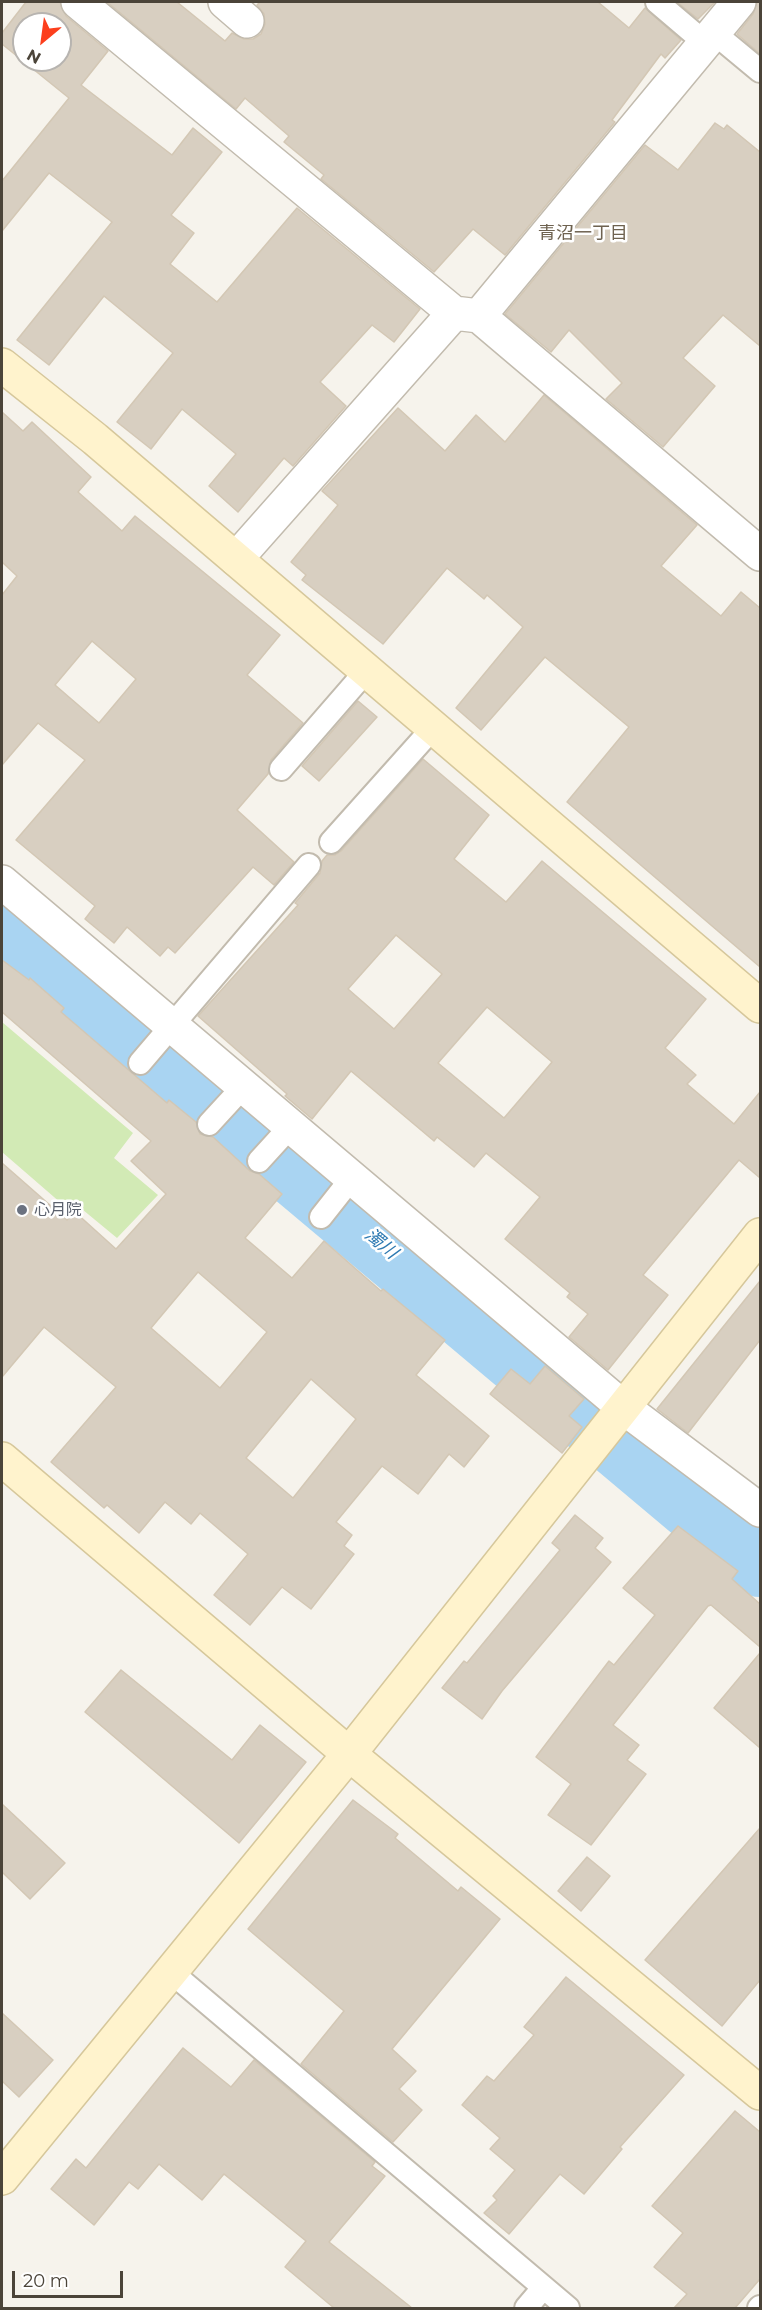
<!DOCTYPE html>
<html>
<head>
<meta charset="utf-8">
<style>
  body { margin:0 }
  #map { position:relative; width:762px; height:2310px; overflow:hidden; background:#f6f3ec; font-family:Montserrat,sans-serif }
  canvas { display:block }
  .frame { position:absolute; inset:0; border:3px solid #4b4439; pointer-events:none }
  .north { position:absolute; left:12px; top:12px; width:60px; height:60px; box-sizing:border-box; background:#fff; border:2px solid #b7b4b0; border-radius:50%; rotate:209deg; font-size:16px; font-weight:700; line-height:24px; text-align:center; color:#4b4439 }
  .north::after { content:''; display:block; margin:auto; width:21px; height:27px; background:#fc3f1d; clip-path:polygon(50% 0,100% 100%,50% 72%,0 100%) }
  .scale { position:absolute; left:12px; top:2271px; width:111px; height:27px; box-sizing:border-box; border:3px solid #4b4439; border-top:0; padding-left:8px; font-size:18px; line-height:21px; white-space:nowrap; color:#4b4439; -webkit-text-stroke:4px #fff; paint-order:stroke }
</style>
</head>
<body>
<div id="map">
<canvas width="762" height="2310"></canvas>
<div class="frame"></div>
<div class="north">N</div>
<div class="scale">20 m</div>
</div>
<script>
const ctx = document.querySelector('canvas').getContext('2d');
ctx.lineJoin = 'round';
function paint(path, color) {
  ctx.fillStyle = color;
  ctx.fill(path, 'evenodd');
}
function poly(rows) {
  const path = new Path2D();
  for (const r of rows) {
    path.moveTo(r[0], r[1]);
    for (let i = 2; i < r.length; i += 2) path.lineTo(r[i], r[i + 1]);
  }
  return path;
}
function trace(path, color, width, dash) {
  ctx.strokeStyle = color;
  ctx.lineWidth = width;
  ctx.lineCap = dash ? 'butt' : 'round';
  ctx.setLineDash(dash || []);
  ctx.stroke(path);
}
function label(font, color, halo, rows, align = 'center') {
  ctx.font = font + ' Montserrat,"Noto Sans JP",sans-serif';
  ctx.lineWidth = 5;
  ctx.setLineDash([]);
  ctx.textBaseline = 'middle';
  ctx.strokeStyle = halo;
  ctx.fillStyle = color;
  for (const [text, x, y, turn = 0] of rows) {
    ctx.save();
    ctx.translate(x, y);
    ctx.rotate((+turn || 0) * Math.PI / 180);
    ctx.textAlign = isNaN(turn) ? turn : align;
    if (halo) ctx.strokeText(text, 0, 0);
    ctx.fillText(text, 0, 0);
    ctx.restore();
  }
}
const green = poly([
  [2,1022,133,1133,114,1158,158,1195,117,1238,77,1205,69,1210,2,1152]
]);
const river = poly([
  [2,926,760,1563]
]);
const building = poly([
  [26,2,60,2,66,16,108,51,81,85,172,155,193,128,222,152,171,215,194,233,170,264,217,302,297,208,420,309,394,342,372,325,320,382,346,406,293,466,284,458,238,512,209,486,236,454,182,409,151,449,117,422,173,353,104,296,49,365,17,340,112,222,49,173,2,231,2,181,69,98,2,44,2,33,26,2],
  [24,24,60,24,60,60,24,60,24,24],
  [107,2,177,2,225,41,232,33,244,39,253,39,261,34,265,24,264,14,257,5,260,2,598,2,629,28,645,8,681,40,665,58,661,54,612,120,615,122,505,255,473,229,434,272,321,179,324,175,284,142,289,136,245,98,236,109,107,2],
  [677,2,715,2,698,19,677,2],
  [757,2,760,2,760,54,737,34,753,14,757,2],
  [715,123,724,129,727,125,760,152,760,346,723,315,683,358,715,386,663,447,606,399,622,383,569,330,551,352,505,314,645,145,678,170,715,123],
  [544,395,697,525,661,566,721,616,741,592,760,608,760,967,567,802,629,727,545,657,481,730,456,708,523,627,487,595,484,599,447,568,383,644,302,580,306,575,291,562,338,505,322,491,398,408,445,451,476,415,505,442,544,395],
  [2,412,23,431,32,422,91,477,78,492,122,531,135,516,280,635,247,675,303,723,271,760,268,774,237,810,294,862,274,885,253,867,175,953,168,947,160,956,127,927,114,943,85,919,95,906,16,840,85,760,38,723,2,765,2,595,17,576,2,562,2,412],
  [92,641,136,679,99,723,55,685,92,641],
  [358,701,377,717,319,781,302,766,358,701],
  [423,759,489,815,454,859,506,902,542,861,706,999,665,1048,696,1075,687,1084,734,1124,760,1092,760,1178,739,1160,643,1275,668,1295,608,1370,569,1337,588,1314,567,1297,570,1293,505,1239,540,1197,486,1153,474,1167,437,1137,434,1141,351,1071,312,1119,285,1096,287,1094,198,1016,298,905,295,903,320,873,322,861,327,855,335,855,341,851,423,759],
  [396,935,442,974,394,1029,348,989,396,935],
  [487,1007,552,1062,504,1118,438,1063,487,1007],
  [2,960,29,980,30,978,64,1008,61,1012,167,1103,169,1100,196,1122,200,1134,213,1137,250,1171,259,1174,282,1194,245,1238,292,1278,324,1241,381,1291,383,1289,445,1340,416,1375,489,1436,464,1467,449,1454,418,1494,382,1466,336,1522,352,1535,344,1546,354,1554,311,1609,282,1587,250,1625,214,1595,248,1554,200,1513,191,1524,165,1502,139,1533,107,1505,104,1508,51,1462,116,1387,44,1327,2,1377,2,1163,67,1220,75,1212,116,1249,166,1194,131,1161,151,1141,2,1012,2,960],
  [198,1272,267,1332,220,1388,151,1328,198,1272],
  [311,1379,356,1419,293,1498,246,1458,311,1379],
  [760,1281,760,1340,688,1433,657,1409,760,1281],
  [545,1366,584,1399,569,1416,582,1427,562,1453,490,1394,511,1369,530,1384,545,1366],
  [575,1515,603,1538,595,1548,611,1562,502,1691,482,1719,442,1688,464,1661,467,1663,560,1550,552,1543,575,1515],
  [678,1526,738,1571,732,1579,760,1604,760,1647,711,1605,708,1606,613,1725,639,1745,627,1760,646,1774,591,1845,548,1815,571,1784,536,1757,609,1661,614,1665,655,1615,623,1588,678,1526],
  [760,1653,760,1748,714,1708,760,1653],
  [121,1670,232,1760,260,1725,306,1762,239,1843,85,1712,121,1670],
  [353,1800,398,1834,395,1838,458,1891,461,1887,500,1919,392,2049,416,2071,399,2089,422,2110,393,2142,301,2064,344,2011,248,1929,353,1800],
  [2,1804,65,1863,30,1899,2,1872,2,1804],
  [760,1828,760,1980,722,2026,645,1960,760,1828],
  [587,1857,610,1876,581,1911,558,1891,587,1857],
  [566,1977,684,2075,620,2147,622,2149,584,2194,560,2174,509,2234,484,2213,497,2200,493,2196,515,2170,490,2149,500,2138,462,2105,487,2076,494,2081,534,2035,524,2027,566,1977],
  [2,2013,53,2060,19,2097,2,2081,2,2013],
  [183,2048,231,2087,254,2060,375,2162,372,2166,385,2176,329,2242,412,2308,334,2308,285,2267,306,2241,224,2174,202,2200,159,2164,138,2189,129,2182,94,2225,51,2189,76,2159,86,2168,183,2048],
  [735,2111,760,2132,760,2279,735,2308,674,2308,687,2294,654,2267,683,2233,652,2206,735,2111]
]);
const lane = poly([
  [657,2,704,42],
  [713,32,760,71],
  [281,769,367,670],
  [331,842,433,728],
  [140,1063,309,865],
  [209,1124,243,1087],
  [259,1161,290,1127],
  [321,1217,351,1179],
  [171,1972,568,2308],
  [526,2308,543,2288],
  [759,2308,760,2307]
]);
const street = poly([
  [78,2,454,313,479,316,760,554],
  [225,2,247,21],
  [479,316,739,2],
  [236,559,454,313],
  [2,882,624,1408,760,1510]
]);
const secondary = poly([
  [2,365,95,439,760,1006],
  [2,1459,349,1754,760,2093],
  [2,2178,349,1754,760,1235]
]);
const markers = [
  [22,1210,6,"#6b7280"]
];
const worshipNames = [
  ["心月院",34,1210]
];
const neighbourhoodNames = [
  ["青沼一丁目",583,234]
];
const waterNames = [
  ["濁川",381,1244,40]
];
paint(green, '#d2eab5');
trace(river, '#a9d4f2', 68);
paint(building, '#d8cfc1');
trace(building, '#d3c7b4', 1.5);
trace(lane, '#c2bbae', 26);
trace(street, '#c2bbae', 36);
trace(secondary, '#d6c79b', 36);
trace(lane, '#fff', 22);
trace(street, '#fff', 33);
trace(secondary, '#fff3cd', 33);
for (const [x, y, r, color] of markers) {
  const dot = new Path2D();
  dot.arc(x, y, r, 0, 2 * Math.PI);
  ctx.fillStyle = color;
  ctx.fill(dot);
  trace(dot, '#fff', 2);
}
label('16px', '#5b616d', '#fff', worshipNames, 'left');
label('18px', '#6e6250', '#fff', neighbourhoodNames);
label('italic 18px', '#2e7ab2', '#fff', waterNames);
</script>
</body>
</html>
